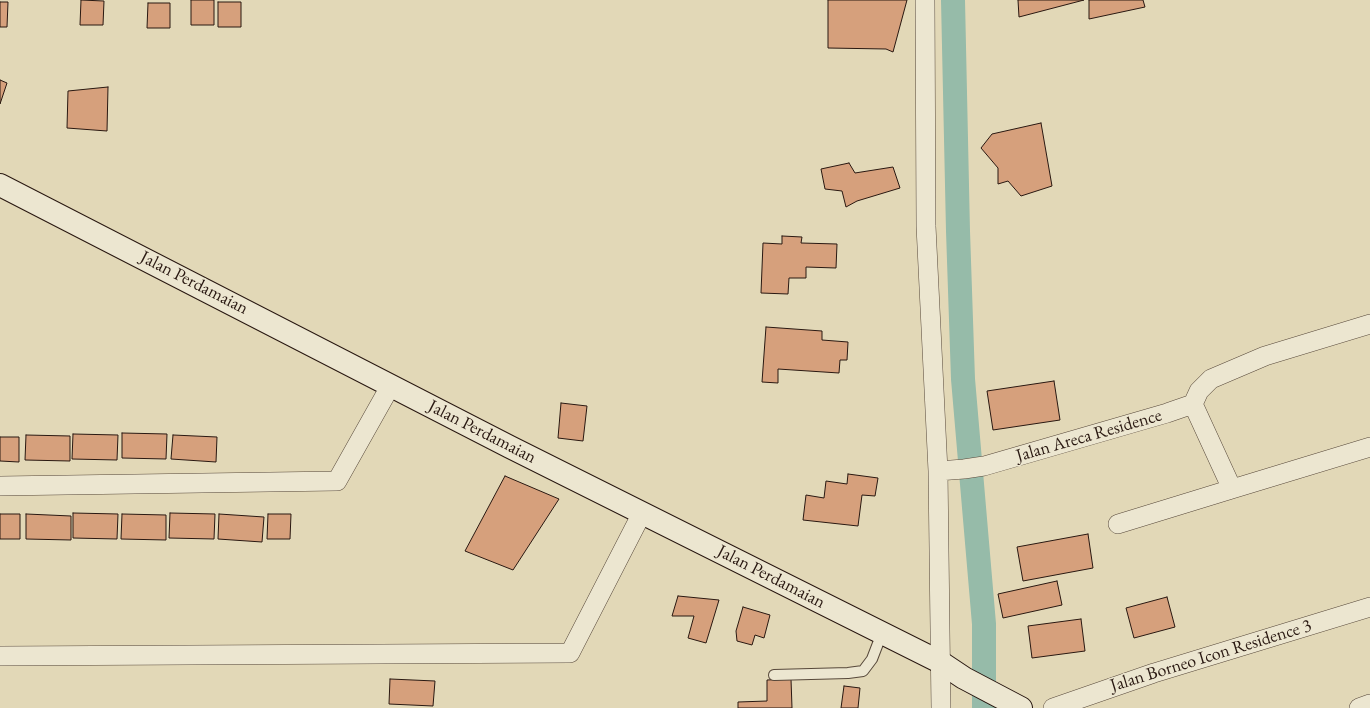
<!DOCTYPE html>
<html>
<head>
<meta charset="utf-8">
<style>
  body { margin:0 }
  canvas { display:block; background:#e2d8b7 }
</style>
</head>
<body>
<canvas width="1370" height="708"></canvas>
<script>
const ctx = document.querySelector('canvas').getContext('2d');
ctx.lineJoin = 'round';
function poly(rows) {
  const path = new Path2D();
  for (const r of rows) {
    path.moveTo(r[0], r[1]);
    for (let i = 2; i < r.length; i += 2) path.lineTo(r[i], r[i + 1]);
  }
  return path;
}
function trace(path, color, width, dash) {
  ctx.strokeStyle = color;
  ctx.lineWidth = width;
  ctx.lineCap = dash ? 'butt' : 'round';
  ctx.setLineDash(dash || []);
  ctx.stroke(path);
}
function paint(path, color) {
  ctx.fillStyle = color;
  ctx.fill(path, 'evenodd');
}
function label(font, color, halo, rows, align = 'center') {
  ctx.font = font + ' "EB Garamond",serif';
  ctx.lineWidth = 3;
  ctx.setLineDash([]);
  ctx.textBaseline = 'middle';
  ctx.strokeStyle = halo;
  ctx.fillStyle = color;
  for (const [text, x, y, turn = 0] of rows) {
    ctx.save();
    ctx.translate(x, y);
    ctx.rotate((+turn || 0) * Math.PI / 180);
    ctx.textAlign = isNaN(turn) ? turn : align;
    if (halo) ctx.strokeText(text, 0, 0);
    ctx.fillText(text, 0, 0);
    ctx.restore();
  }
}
const canal = poly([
  [953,0,958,231,963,379,984,624,984,708]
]);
const building = poly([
  [81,0,104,1,103,25,80,25,81,0],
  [191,0,214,0,214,25,191,25,191,0],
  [828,0,907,0,893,52,886,49,828,48,828,0],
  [1018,0,1084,0,1019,17,1018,0],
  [1089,0,1143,0,1145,7,1089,19,1089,0],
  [0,2,8,2,7,27,0,27,0,2],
  [218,2,241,2,241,27,218,27,218,2],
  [148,3,170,3,170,28,147,28,148,3],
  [0,80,7,83,0,104,0,80],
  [108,87,107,131,67,128,68,91,108,87],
  [1041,123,1052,186,1021,196,1008,181,998,184,998,168,981,148,992,134,1041,123],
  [849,163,855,173,893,167,900,188,857,201,846,207,842,191,825,189,821,169,849,163],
  [782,236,802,237,801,243,837,244,836,268,806,267,806,278,789,278,788,294,761,293,763,243,782,244,782,236],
  [766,327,822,331,822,340,848,342,847,360,840,360,839,373,778,369,778,383,762,382,766,327],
  [1054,381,1060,420,993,430,987,391,1054,381],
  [561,403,587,406,583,441,558,438,561,403],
  [122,433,167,434,166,459,122,458,122,433],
  [73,434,118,435,117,460,72,459,73,434],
  [26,435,70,436,70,461,25,460,26,435],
  [173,435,217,437,216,462,171,459,173,435],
  [0,437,19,437,19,462,0,461,0,437],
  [848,474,878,478,875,496,862,495,858,526,803,520,806,495,824,498,826,481,847,484,848,474],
  [505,476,559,499,513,570,465,551,505,476],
  [73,513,118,514,117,539,73,538,73,513],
  [170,513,215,514,214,539,169,538,170,513],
  [0,514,20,514,20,539,0,539,0,514],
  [26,514,71,516,71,540,26,539,26,514],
  [122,514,166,515,166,540,121,539,122,514],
  [219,514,264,517,262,542,218,539,219,514],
  [268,514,291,514,290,539,267,539,268,514],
  [1088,534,1093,568,1023,581,1017,547,1088,534],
  [1057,581,1062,605,1003,618,998,594,1057,581],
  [678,596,719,600,706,643,688,638,694,616,672,616,678,596],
  [1167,597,1175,627,1134,638,1126,608,1167,597],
  [743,607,770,615,764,638,755,635,752,645,737,641,736,631,743,607],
  [1081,619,1085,651,1032,658,1028,626,1081,619],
  [390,679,435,681,433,706,389,704,390,679],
  [791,679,792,708,738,708,738,702,767,701,767,680,791,679],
  [844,686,860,688,858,708,841,708,844,686]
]);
const lane = poly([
  [774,675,848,673,863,671,872,659,882,633]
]);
const street = poly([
  [925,0,926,226,938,471,941,708],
  [1193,404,1232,489,1370,447],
  [938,471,964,469,984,466,1167,413,1193,404,1199,391,1211,379,1265,356,1370,324],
  [0,486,337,481,391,385],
  [1118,524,1232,489],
  [0,656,570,653,642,513],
  [1053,708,1154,673,1370,607],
  [1359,708,1370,704]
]);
const secondary = poly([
  [0,185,510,447,940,662,964,678,1021,708]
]);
const streetNames = [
  ["Jalan Perdamaian",194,283,27],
  ["Jalan Perdamaian",482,432,27],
  ["Jalan Areca Residence",1089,436,-16],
  ["Jalan Perdamaian",771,577,27],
  ["Jalan Borneo Icon Residence 3",1211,656,-17]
];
trace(canal, '#96bba9', 24);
paint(building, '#d6a07c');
trace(building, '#291811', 1);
trace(lane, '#57483a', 12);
trace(street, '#57483a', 20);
trace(secondary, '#291811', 24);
trace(lane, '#ece6d0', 10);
trace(street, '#ece6d0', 19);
trace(secondary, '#ece6d0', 22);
label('18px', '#291811', '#ece6d0', streetNames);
</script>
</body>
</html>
